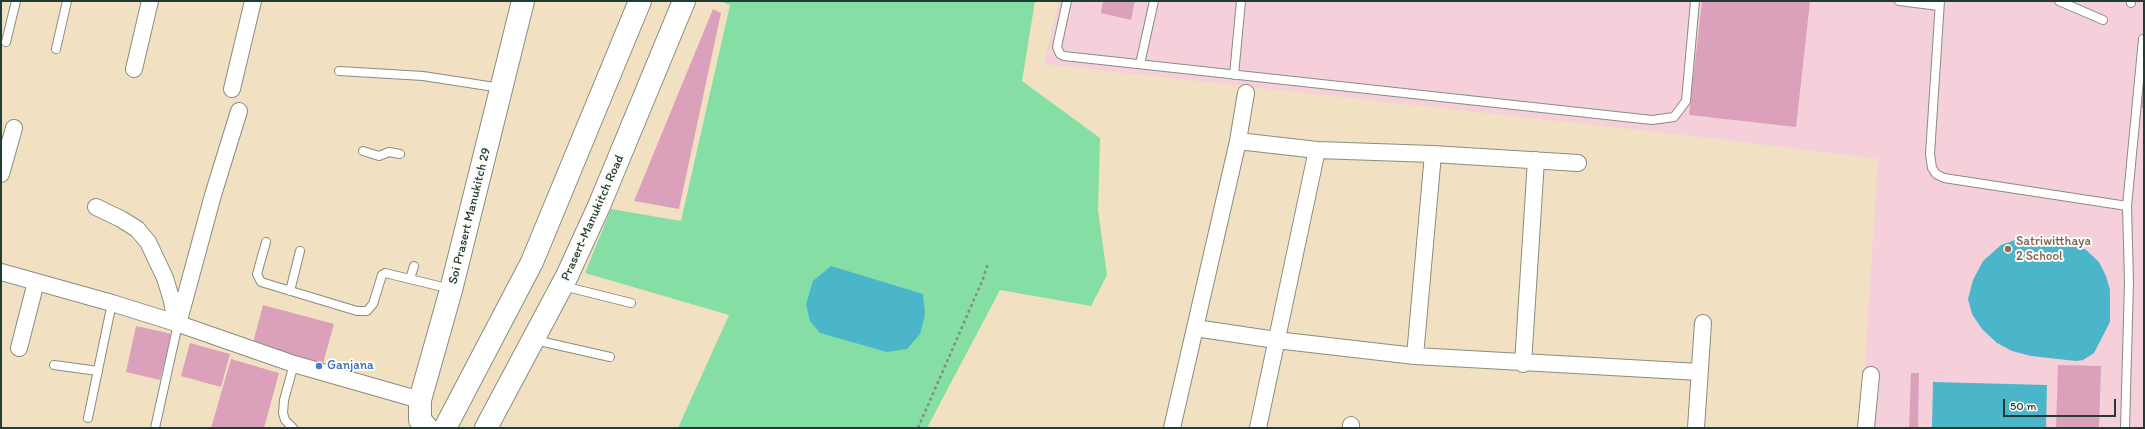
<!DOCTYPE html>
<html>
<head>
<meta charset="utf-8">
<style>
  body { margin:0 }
  #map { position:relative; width:2145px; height:429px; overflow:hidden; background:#f2e0c3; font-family:Itim,sans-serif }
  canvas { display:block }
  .frame { position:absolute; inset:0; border:2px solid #1f3d34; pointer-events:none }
  .scale { position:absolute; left:2003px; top:399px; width:113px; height:18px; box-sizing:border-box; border:2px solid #1f3d34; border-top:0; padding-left:5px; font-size:12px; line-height:14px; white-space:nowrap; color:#1f3d34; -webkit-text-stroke:3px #fdfcf7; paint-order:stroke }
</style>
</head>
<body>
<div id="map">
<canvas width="2145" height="429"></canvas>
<div class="frame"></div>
<div class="scale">50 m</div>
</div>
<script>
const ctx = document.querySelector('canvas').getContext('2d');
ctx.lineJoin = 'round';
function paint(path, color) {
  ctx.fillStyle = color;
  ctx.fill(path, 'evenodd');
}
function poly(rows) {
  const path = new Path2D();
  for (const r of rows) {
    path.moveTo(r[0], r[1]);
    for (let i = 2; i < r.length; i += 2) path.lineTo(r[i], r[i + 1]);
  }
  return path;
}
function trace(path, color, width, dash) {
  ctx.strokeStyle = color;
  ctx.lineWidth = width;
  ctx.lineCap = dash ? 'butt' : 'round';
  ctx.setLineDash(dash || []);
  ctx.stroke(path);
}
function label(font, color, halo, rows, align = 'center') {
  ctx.font = font + ' Itim,sans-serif';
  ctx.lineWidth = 4;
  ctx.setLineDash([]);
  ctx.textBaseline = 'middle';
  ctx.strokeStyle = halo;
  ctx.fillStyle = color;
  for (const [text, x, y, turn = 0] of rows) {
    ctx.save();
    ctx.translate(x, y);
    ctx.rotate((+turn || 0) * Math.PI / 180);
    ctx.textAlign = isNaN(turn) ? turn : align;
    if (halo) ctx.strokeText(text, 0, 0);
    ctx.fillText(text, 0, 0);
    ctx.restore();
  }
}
const built = poly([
  [1059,1,2144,1,2144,428,1861,428,1878,159,1693,136,1044,64]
]);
const green = poly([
  [720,1,1035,1,1022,81,1100,138,1098,210,1107,275,1091,306,1000,290,927,428,678,428,729,315,585,273,611,209,681,221,730,5]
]);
const water = poly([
  [2043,237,2085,249,2099,262,2106,276,2110,290,2110,322,2094,353,2083,360,2076,361,2031,356,2012,351,1997,343,1982,329,1972,314,1968,299,1973,280,1983,261,2001,245,2018,239],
  [831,266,923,294,925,315,920,334,907,349,887,352,820,333,810,321,806,304,813,281],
  [1933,382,2047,385,2046,428,1932,428]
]);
const building = poly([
  [1103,1,1135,1,1131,20,1101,13],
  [1702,1,1810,1,1796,127,1689,115],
  [713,9,721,13,679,209,634,201],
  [2143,93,2144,93,2144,108,2141,108],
  [263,305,334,324,322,367,252,347],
  [136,326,172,334,160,380,126,372],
  [190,343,230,354,221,387,181,376],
  [231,359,279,373,264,428,211,428],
  [2058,365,2101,366,2099,428,2056,428],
  [1911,373,1919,373,1918,428,1909,428]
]);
const path = poly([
  [918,428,983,279,988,263]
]);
const lane = poly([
  [1067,1,1057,47,1060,54,1064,56,1652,120,1674,117,1686,101,1695,1],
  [1899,1,1939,6],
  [1940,1,1930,154,1932,168,1936,174,1944,178,2127,206,2143,39],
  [2059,1,2103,20],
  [2131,3,2131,1],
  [6,42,16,1],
  [56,49,67,1],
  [1140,64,1154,1],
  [339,71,423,76,501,88],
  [1234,75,1241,1],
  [363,151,379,156,389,152,400,154],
  [266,242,257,274,261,282,357,311,367,311,373,304,382,275,385,273,451,289],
  [410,279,414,266],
  [563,286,631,303],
  [290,291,300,251],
  [535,340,610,357],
  [54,365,98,371],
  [88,418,112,303],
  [155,428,178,324],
  [293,428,285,420,283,413,284,400,294,364],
  [2125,428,2129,282,2127,206]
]);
const street = poly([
  [134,69,150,1],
  [232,89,253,1],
  [1238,141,1317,150,1433,154,1578,163],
  [1,174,14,128],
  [96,207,121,219,137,229,148,242,165,278,172,301,176,323],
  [1,272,112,303,176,323,294,364,420,400],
  [178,324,213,195,239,111],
  [1195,328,1276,340,1415,356,1700,372],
  [19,348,36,282],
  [1415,356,1433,154],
  [1523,364,1536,160],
  [1172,428,1238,141,1246,93],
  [1258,428,1317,150],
  [1351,428,1351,425],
  [1696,428,1703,323],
  [1866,428,1871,375]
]);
const secondary = poly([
  [427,428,420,420,420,400,451,290,523,1]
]);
const primary = poly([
  [445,428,532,262,640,1],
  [486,428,567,276,599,206,684,1]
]);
const markers = [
  [2008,249,4,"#8d6e63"],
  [319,366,4,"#3f7fe0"]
];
const streetNames = [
  ["Soi Prasert Manukitch 29",470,216,-76],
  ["Prasert-Manukitch Road",593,218,-66]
];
const educationNames = [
  ["Satriwitthaya",2016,242],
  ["2 School",2016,257]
];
const shopNames = [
  ["Ganjana",327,366]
];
paint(built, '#f5cfda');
paint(green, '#85dfa4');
paint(water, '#4bb5c9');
paint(building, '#dba1bb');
trace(lane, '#888e7c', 10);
trace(street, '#888e7c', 18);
trace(secondary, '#888e7c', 24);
trace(primary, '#888e7c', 24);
trace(path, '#888e7c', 2.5, [3, 3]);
trace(lane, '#fff', 8);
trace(street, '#fff', 16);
trace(secondary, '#fff', 22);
trace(primary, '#fff', 22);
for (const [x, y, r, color] of markers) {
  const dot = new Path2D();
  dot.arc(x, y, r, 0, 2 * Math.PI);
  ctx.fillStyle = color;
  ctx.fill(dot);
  trace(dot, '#fdfcf7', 1.5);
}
label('13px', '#1f3d34', '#fdfcf7', streetNames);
label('13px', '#785e54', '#fdfcf7', educationNames, 'left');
label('13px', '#366cbe', '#fdfcf7', shopNames, 'left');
</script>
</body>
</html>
